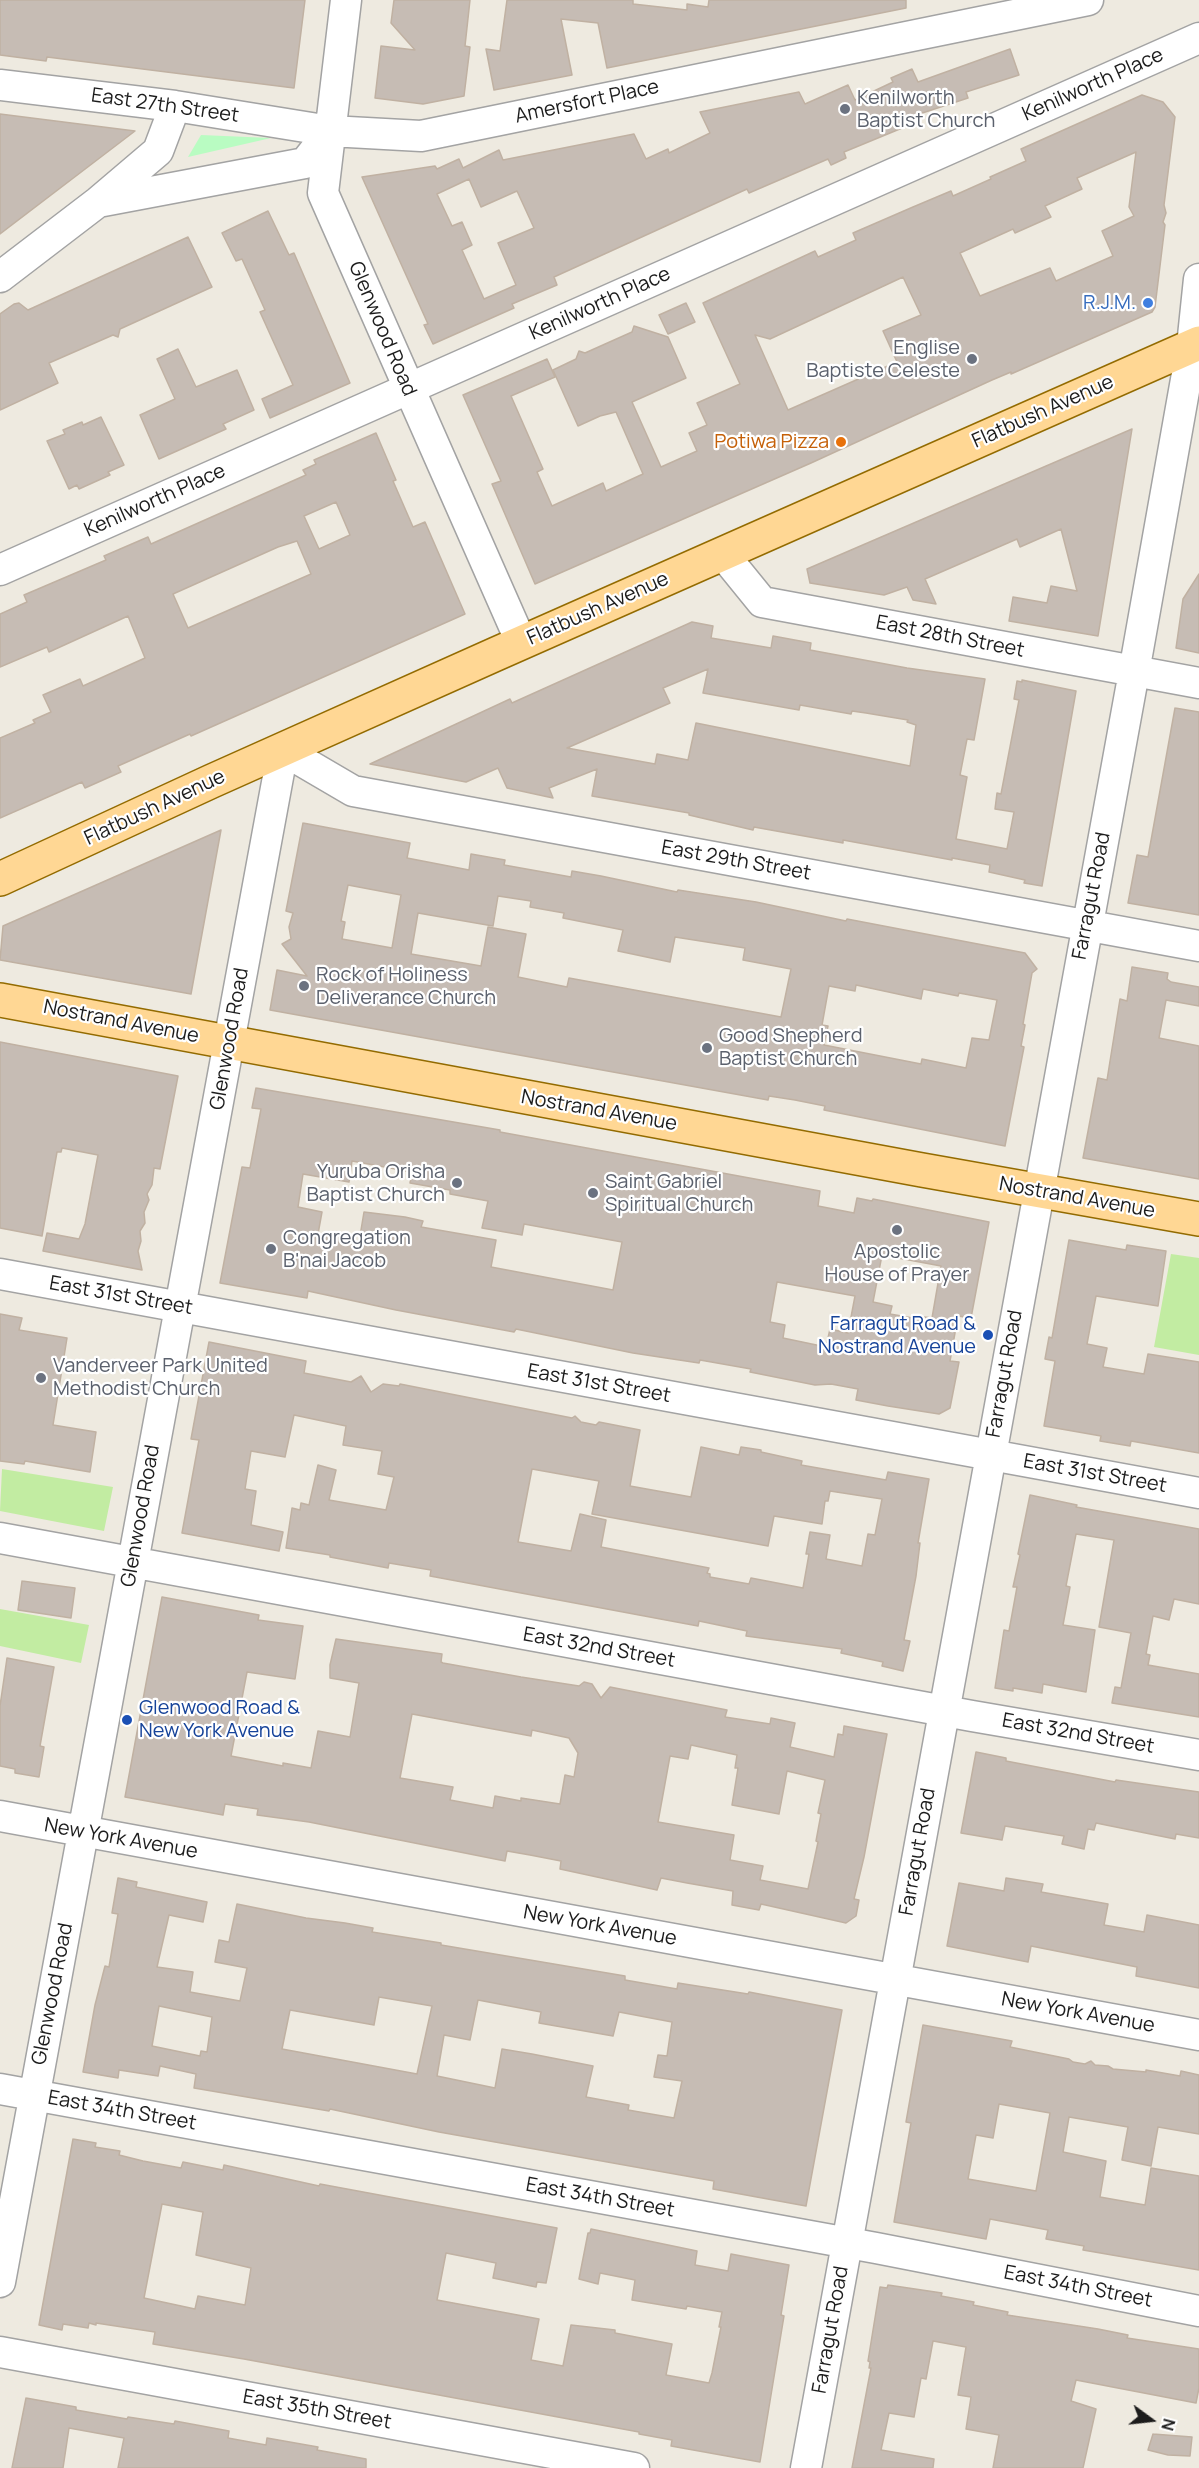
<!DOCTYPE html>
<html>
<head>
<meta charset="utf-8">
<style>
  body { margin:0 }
  #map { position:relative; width:1199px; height:2468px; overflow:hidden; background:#eeeae0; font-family:Manrope,sans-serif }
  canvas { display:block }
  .north { position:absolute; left:1121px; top:2390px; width:60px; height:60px; -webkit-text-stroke:4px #fff; paint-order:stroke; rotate:105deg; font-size:16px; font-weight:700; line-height:24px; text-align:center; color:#1c1c1c }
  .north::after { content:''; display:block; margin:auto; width:21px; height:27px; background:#1c1c1c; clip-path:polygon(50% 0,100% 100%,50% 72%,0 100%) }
</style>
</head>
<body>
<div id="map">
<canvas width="1199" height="2468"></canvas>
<div class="north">N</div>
</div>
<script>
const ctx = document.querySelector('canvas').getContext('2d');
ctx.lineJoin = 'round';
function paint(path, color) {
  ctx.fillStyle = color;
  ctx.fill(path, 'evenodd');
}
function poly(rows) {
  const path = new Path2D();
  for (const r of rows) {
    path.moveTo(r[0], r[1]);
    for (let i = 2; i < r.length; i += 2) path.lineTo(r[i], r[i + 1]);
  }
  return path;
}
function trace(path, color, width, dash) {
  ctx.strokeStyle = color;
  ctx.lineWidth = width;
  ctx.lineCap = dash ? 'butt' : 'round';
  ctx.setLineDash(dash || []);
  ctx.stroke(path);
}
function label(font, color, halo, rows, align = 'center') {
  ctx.font = font + ' Manrope,sans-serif';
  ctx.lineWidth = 4.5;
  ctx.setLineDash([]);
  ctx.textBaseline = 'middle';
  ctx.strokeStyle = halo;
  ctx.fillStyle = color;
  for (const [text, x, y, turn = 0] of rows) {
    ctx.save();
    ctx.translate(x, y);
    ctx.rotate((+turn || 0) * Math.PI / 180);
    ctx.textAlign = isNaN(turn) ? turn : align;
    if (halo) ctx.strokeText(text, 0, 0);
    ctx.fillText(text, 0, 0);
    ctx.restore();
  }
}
const grass = poly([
  [1171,1254,1199,1258,1199,1355,1154,1347],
  [2,1469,113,1487,104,1531,0,1511],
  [0,1609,89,1625,81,1663,0,1646]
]);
const park = poly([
  [201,135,271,138,188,157]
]);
const building = poly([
  [0,0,305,0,294,88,47,57,46,61,0,55,0,0],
  [394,0,470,0,465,46,470,47,464,96,423,104,375,98,381,46,415,50,391,23,394,0],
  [507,0,633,0,633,4,687,10,687,4,708,7,709,0,906,0,906,8,607,68,598,23,561,19,572,75,494,90,486,49,500,51,507,0],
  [1010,49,1019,75,966,92,968,98,904,119,907,126,844,152,846,158,831,165,828,159,749,193,747,189,554,277,557,285,512,304,514,308,433,344,424,325,428,324,362,177,435,166,437,169,459,159,463,168,499,150,503,160,634,134,646,159,668,149,669,153,710,133,700,112,799,92,805,104,848,85,855,100,893,82,891,78,912,69,918,82,1010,49],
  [469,179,481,207,517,191,534,228,498,243,516,285,484,299,462,250,472,245,462,222,452,226,437,194,469,179],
  [1142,95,1163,102,1175,117,1164,205,1166,213,1163,222,1165,225,1155,307,1152,312,1011,374,1011,372,992,380,811,463,535,584,492,484,501,481,463,395,547,359,555,377,511,396,543,469,537,472,552,506,603,483,606,491,643,474,616,412,600,416,578,426,553,370,576,359,579,351,585,353,632,332,634,326,668,337,686,378,632,402,661,467,697,451,689,433,707,425,697,403,740,384,703,303,815,251,818,257,856,240,853,233,913,207,951,191,953,196,991,179,990,177,1026,161,1021,149,1142,95],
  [1136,152,1129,207,1134,216,1102,231,1113,256,1056,281,1050,268,980,296,960,253,1013,229,1015,233,1051,217,1045,206,1082,189,1077,178,1136,152],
  [903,277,921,315,883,331,897,362,788,410,755,335,770,339,903,277],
  [0,114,135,131,0,234,0,114],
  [268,211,289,255,294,253,350,383,270,418,262,399,293,385,260,312,265,310,242,259,236,261,222,233,268,211],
  [188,237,212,287,120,329,118,337,113,335,49,363,58,383,0,410,0,314,14,304,19,303,28,310,188,237],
  [686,303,695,322,668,334,659,315,686,303],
  [178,349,196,387,237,370,254,410,223,424,226,429,159,459,140,415,175,399,157,359,178,349],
  [101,417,124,465,108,472,110,475,79,489,77,485,69,489,47,441,65,434,63,430,82,422,83,425,101,417],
  [1132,429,1098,636,1009,621,1013,597,1047,603,1051,586,1077,591,1061,529,1020,547,1017,539,925,579,936,604,913,600,907,587,884,595,810,583,807,569,1132,429],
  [376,433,396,480,393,481,413,527,425,522,465,614,191,736,190,734,118,766,121,772,85,788,82,782,0,818,0,738,35,723,33,720,51,712,43,695,80,679,83,686,145,658,128,616,49,652,47,647,0,667,0,614,27,602,24,595,106,560,104,556,148,537,151,544,306,475,303,470,316,464,314,460,376,433],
  [336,502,350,535,319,549,304,516,336,502],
  [297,541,311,574,188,628,173,594,278,547,297,541],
  [1199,574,1199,653,1176,648,1183,599,1199,574],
  [692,622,713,626,711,638,771,648,773,636,811,643,810,650,907,668,985,679,974,740,967,739,960,775,967,777,956,839,1007,849,1014,812,995,809,997,793,1001,794,1019,700,1014,699,1017,681,1022,682,1022,680,1076,691,1042,886,1024,883,1025,880,989,872,990,865,952,858,952,860,843,840,843,843,754,827,753,830,689,815,689,813,592,796,597,769,549,788,553,798,507,788,498,768,466,782,370,764,510,699,512,703,692,622],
  [708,669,703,693,799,710,800,705,851,714,852,711,866,713,908,720,907,722,916,725,910,766,696,723,688,760,657,754,655,764,567,748,670,703,663,688,708,669],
  [1175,708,1199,712,1199,915,1128,903,1137,855,1148,857,1175,708],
  [303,823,410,843,407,858,469,870,471,854,505,860,504,865,571,877,572,871,601,876,677,892,678,890,756,902,846,921,847,919,1025,953,1037,969,1032,973,1023,1024,1025,1025,1021,1046,1024,1047,1005,1146,824,1110,825,1106,795,1100,769,1096,768,1100,270,1010,277,970,307,976,282,944,291,939,289,927,293,913,286,911,303,823],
  [348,885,401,895,392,948,342,939,345,922,341,921,348,885],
  [498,896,531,901,530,907,564,913,563,918,623,930,618,951,670,962,675,937,745,948,743,960,791,969,781,1017,569,978,567,987,518,977,526,934,488,927,481,966,411,954,418,913,493,926,498,896],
  [856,985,921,999,923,989,958,996,959,993,997,1000,989,1040,972,1038,966,1068,922,1059,921,1064,824,1045,828,1026,822,1025,829,986,855,991,856,985],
  [221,830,191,994,0,960,3,926,221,830],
  [1132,967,1168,973,1167,979,1171,982,1199,987,1199,1006,1166,1000,1159,1038,1199,1046,1199,1179,1083,1158,1098,1078,1107,1080,1120,999,1127,1001,1132,967],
  [0,1042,178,1076,160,1169,154,1168,152,1185,147,1194,149,1200,144,1212,145,1223,140,1231,141,1241,138,1251,142,1270,43,1251,47,1233,79,1239,85,1224,98,1155,62,1148,61,1152,57,1152,42,1236,0,1228,0,1042],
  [256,1088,500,1130,500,1132,820,1191,818,1206,854,1213,857,1198,872,1201,873,1199,989,1222,971,1318,958,1316,950,1361,959,1362,950,1408,939,1414,888,1406,856,1400,858,1389,831,1384,815,1385,750,1372,751,1369,700,1360,699,1363,633,1353,516,1329,514,1332,396,1310,308,1291,307,1298,220,1283,242,1167,250,1168,261,1109,252,1108,256,1088],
  [352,1161,412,1172,410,1183,450,1190,450,1194,488,1201,482,1228,522,1235,524,1224,622,1242,613,1290,491,1267,496,1240,421,1227,423,1221,405,1217,364,1212,359,1242,318,1234,322,1212,298,1207,303,1174,349,1182,352,1161],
  [882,1255,941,1266,932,1318,924,1317,924,1320,890,1314,892,1306,873,1302,882,1255],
  [777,1282,855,1296,848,1333,830,1329,826,1347,783,1338,785,1325,770,1322,777,1282],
  [1069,1240,1126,1250,1127,1245,1166,1251,1158,1306,1096,1296,1087,1344,1107,1348,1103,1367,1144,1374,1148,1354,1199,1362,1199,1453,1131,1441,1130,1446,1100,1441,1101,1436,1044,1426,1055,1361,1045,1359,1049,1337,1052,1338,1069,1240],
  [0,1314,22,1318,19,1330,67,1338,53,1425,96,1432,90,1472,25,1461,24,1464,0,1461,0,1314],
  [209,1342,306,1361,304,1373,351,1382,361,1376,371,1392,383,1384,399,1386,400,1384,572,1418,575,1416,581,1422,596,1425,599,1422,640,1430,630,1486,691,1497,701,1447,739,1455,741,1447,761,1450,761,1452,802,1461,801,1465,886,1480,888,1472,929,1479,918,1543,920,1543,916,1576,904,1640,910,1641,903,1671,882,1666,883,1662,841,1653,842,1649,746,1636,747,1631,699,1621,698,1626,430,1576,431,1570,389,1563,388,1568,330,1557,330,1555,286,1548,292,1508,300,1510,301,1503,309,1505,318,1465,336,1470,329,1500,386,1510,394,1477,378,1474,382,1451,343,1445,346,1426,294,1415,285,1457,251,1451,245,1489,256,1491,251,1525,283,1532,279,1551,182,1533,199,1440,191,1439,209,1342],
  [532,1469,599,1481,592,1514,768,1546,774,1516,822,1524,825,1501,828,1501,830,1491,882,1499,875,1535,868,1534,862,1566,826,1559,830,1535,810,1532,806,1554,809,1554,803,1588,751,1578,749,1584,710,1577,710,1574,707,1573,709,1568,601,1547,606,1520,580,1514,571,1551,518,1542,532,1469],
  [1030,1495,1077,1505,1076,1507,1199,1529,1199,1604,1174,1599,1169,1620,1153,1616,1146,1654,1150,1655,1148,1665,1199,1674,1199,1717,1112,1703,1115,1687,1121,1688,1131,1633,1099,1627,1114,1540,1076,1534,1066,1586,1070,1587,1063,1625,1095,1630,1086,1692,1043,1684,1042,1693,1013,1688,1013,1691,995,1688,1004,1630,1009,1631,1017,1587,1013,1587,1020,1555,1018,1554,1030,1495],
  [22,1581,75,1588,71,1618,18,1610,22,1581],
  [162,1597,259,1615,258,1620,303,1626,295,1679,247,1672,231,1756,283,1766,283,1763,311,1768,318,1731,350,1737,359,1683,330,1678,330,1665,336,1639,442,1654,441,1662,443,1663,521,1677,579,1686,584,1682,592,1684,601,1698,610,1687,727,1710,725,1717,770,1724,771,1718,795,1723,790,1747,834,1757,838,1734,843,1735,844,1726,887,1734,864,1857,854,1899,859,1900,856,1916,846,1923,761,1904,759,1910,732,1905,733,1891,687,1883,661,1878,657,1890,560,1869,561,1861,530,1855,507,1851,505,1861,309,1822,257,1815,258,1809,225,1804,223,1815,125,1797,162,1597],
  [412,1714,531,1736,532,1730,569,1738,578,1753,574,1777,565,1775,560,1804,521,1798,521,1801,495,1796,493,1808,450,1800,453,1787,400,1778,412,1714],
  [691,1745,737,1755,735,1768,738,1768,732,1805,779,1814,787,1771,825,1780,818,1813,821,1814,816,1841,818,1842,808,1889,760,1880,763,1866,730,1860,734,1835,658,1822,670,1756,688,1759,691,1745],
  [7,1658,54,1667,40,1746,44,1747,39,1777,15,1773,15,1769,0,1766,0,1706,7,1658],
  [976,1752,1006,1758,1006,1761,1115,1782,1116,1780,1199,1792,1199,1838,1176,1834,1175,1839,1096,1823,1094,1830,1088,1829,1084,1849,1062,1844,1064,1836,1005,1826,1002,1840,961,1833,976,1752],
  [118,1878,137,1882,136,1887,207,1902,203,1922,169,1915,157,1967,193,1972,190,1992,240,2001,247,1968,215,1962,219,1940,229,1942,237,1904,306,1918,345,1923,373,1928,372,1932,441,1943,441,1945,625,1976,625,1980,677,1989,678,1983,748,1994,749,1992,842,2010,806,2206,713,2189,714,2181,439,2132,330,2109,329,2111,194,2088,196,2074,160,2066,158,2076,119,2070,118,2078,83,2072,95,2005,105,1966,109,1967,118,1914,112,1913,118,1878],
  [379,1997,432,2006,417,2074,282,2049,290,2010,374,2025,379,1997],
  [478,2000,541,2012,539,2023,613,2036,619,2012,672,2022,667,2056,658,2055,654,2077,682,2081,674,2118,628,2110,629,2105,586,2097,593,2066,532,2054,502,2049,495,2088,437,2076,444,2035,470,2040,478,2000],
  [159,2006,212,2017,207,2052,201,2051,200,2056,152,2046,159,2006],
  [1006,1878,1043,1884,1041,1892,1108,1904,1104,1925,1144,1932,1147,1915,1199,1925,1199,1988,1136,1976,1137,1967,1031,1946,1028,1962,947,1946,959,1883,1004,1891,1006,1878],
  [923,2025,1012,2041,1010,2047,1069,2059,1073,2062,1085,2064,1091,2061,1095,2065,1108,2066,1113,2069,1146,2072,1146,2070,1180,2076,1181,2071,1199,2075,1199,2134,1158,2127,1151,2166,1122,2160,1128,2127,1069,2117,1063,2152,1106,2161,1100,2197,1145,2205,1151,2168,1199,2176,1199,2270,1083,2250,1084,2246,1046,2239,1048,2230,990,2219,986,2239,894,2222,911,2123,906,2122,923,2025],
  [999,2104,1050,2113,1036,2191,968,2179,976,2135,993,2138,999,2104],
  [73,2139,96,2143,95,2147,120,2151,119,2155,143,2161,181,2168,183,2162,223,2170,224,2165,319,2186,320,2184,557,2228,546,2283,537,2282,536,2287,493,2278,496,2263,446,2253,437,2300,539,2319,531,2360,563,2366,571,2325,615,2330,615,2333,672,2344,666,2375,709,2383,712,2373,721,2327,719,2327,722,2312,687,2306,686,2309,632,2300,635,2280,600,2273,598,2284,579,2279,588,2233,590,2233,591,2229,697,2251,695,2265,728,2271,731,2254,789,2265,781,2315,784,2316,760,2462,671,2446,672,2440,639,2434,639,2432,244,2359,153,2344,155,2332,96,2323,96,2325,89,2323,88,2328,63,2324,62,2330,39,2325,73,2139],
  [162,2204,203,2212,196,2255,251,2268,245,2305,198,2296,195,2309,144,2298,162,2204],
  [888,2285,942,2293,941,2296,974,2302,973,2305,1008,2312,1007,2315,1098,2329,1128,2335,1127,2338,1199,2349,1199,2388,1196,2403,1076,2380,1071,2401,1096,2409,1083,2468,993,2468,999,2435,966,2429,971,2397,958,2395,966,2347,933,2341,926,2379,921,2378,914,2417,889,2413,881,2450,934,2459,933,2468,852,2468,871,2368,869,2368,870,2362,868,2361,880,2287,887,2288,888,2285],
  [26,2398,76,2407,76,2410,127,2419,128,2417,174,2424,175,2421,229,2431,228,2438,266,2445,267,2438,318,2447,317,2450,366,2459,366,2468,118,2468,124,2438,69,2428,63,2468,12,2468,26,2398],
  [1153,2434,1192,2437,1190,2456,1168,2455,1148,2450,1153,2434]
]);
const minor = poly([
  [346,0,323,193,521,642],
  [0,85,175,106,330,131,421,136,1088,0],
  [98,202,305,163,330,131],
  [0,277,98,202,158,151,175,106],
  [723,554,762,602,1199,683],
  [0,570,1199,38],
  [0,1274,1199,1493],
  [0,1538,972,1716,1199,1755],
  [0,1816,1199,2035],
  [0,2089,876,2248,1199,2311],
  [0,2282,283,750,353,791,1199,946],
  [0,2352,634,2468],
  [806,2468,1134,672,1192,346,1199,279]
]);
const major = poly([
  [0,879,212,781,496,654,1199,343],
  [0,1000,922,1170,1199,1219]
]);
const markers = [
  [845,109,6,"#6b7280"],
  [1148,303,6,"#3f7fe0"],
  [972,359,6,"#6b7280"],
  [841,442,6,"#e8710a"],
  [304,986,6,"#6b7280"],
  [707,1048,6,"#6b7280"],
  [457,1183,6,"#6b7280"],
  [593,1193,6,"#6b7280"],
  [897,1230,6,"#6b7280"],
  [271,1249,6,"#6b7280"],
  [988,1335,6,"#1a4fb4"],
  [41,1378,6,"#6b7280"],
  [127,1720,6,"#1a4fb4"]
];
const streetNames = [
  ["Kenilworth Place",1093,85,-24],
  ["Amersfort Place",587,102,-12],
  ["East 27th Street",165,106,8],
  ["Kenilworth Place",600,304,-24],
  ["Glenwood Road",382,329,67],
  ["Flatbush Avenue",1043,412,-24],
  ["Kenilworth Place",155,501,-24],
  ["Flatbush Avenue",598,609,-24],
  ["East 28th Street",950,637,11],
  ["Flatbush Avenue",155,808,-25],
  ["East 29th Street",736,861,10],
  ["Farragut Road",1092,896,-79],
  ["Nostrand Avenue",121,1022,11],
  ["Glenwood Road",230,1039,-80],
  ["Nostrand Avenue",599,1111,10],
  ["Nostrand Avenue",1077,1198,10],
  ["East 31st Street",121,1296,10],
  ["Farragut Road",1005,1374,-80],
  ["East 31st Street",599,1384,10],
  ["East 31st Street",1095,1474,10],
  ["Glenwood Road",141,1516,-80],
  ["East 32nd Street",599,1648,10],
  ["East 32nd Street",1078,1734,10],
  ["New York Avenue",121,1839,10],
  ["Farragut Road",918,1852,-80],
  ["New York Avenue",600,1926,10],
  ["Glenwood Road",53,1994,-79],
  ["New York Avenue",1078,2013,10],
  ["East 34th Street",122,2111,10],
  ["East 34th Street",600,2198,10],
  ["East 34th Street",1078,2287,11],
  ["Farragut Road",831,2330,-80],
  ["East 35th Street",317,2410,10]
];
const worshipNames = [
  ["Kenilworth",857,98],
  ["Baptist Church",857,121],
  ["Englise",960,348,"right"],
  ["Baptiste Celeste",960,371,"right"],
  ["Rock of Holiness",316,975],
  ["Deliverance Church",316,998],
  ["Good Shepherd",719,1036],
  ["Baptist Church",719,1059],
  ["Yuruba Orisha",445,1172,"right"],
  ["Baptist Church",445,1195,"right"],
  ["Saint Gabriel",605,1182],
  ["Spiritual Church",605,1205],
  ["Congregation",283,1238],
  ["B'nai Jacob",283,1261],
  ["Apostolic",897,1252,"center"],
  ["House of Prayer",897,1275,"center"],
  ["Vanderveer Park United",53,1366],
  ["Methodist Church",53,1389]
];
const shopNames = [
  ["R.J.M.",1136,303]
];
const foodNames = [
  ["Potiwa Pizza",829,442]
];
const transitNames = [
  ["Farragut Road &",976,1324],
  ["Nostrand Avenue",976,1347],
  ["Glenwood Road &",139,1708,"left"],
  ["New York Avenue",139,1731,"left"]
];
paint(grass, '#c2eca2');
paint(park, '#b9fcc2');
paint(building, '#c6bcb4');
trace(building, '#c0b1a2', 1.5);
trace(minor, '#a3a3a3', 33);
trace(major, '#936b00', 36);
trace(minor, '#fff', 30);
trace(major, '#ffd794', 33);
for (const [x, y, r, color] of markers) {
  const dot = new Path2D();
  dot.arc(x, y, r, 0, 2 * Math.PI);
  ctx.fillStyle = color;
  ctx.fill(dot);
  trace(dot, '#fff', 2);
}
label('20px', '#1c1c1c', '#fff', streetNames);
label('20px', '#5b616d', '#fff', worshipNames, 'left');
label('20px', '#366cbe', '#fff', shopNames, 'right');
label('20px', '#c56008', '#fff', foodNames, 'right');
label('20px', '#164399', '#fff', transitNames, 'right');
</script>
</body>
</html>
